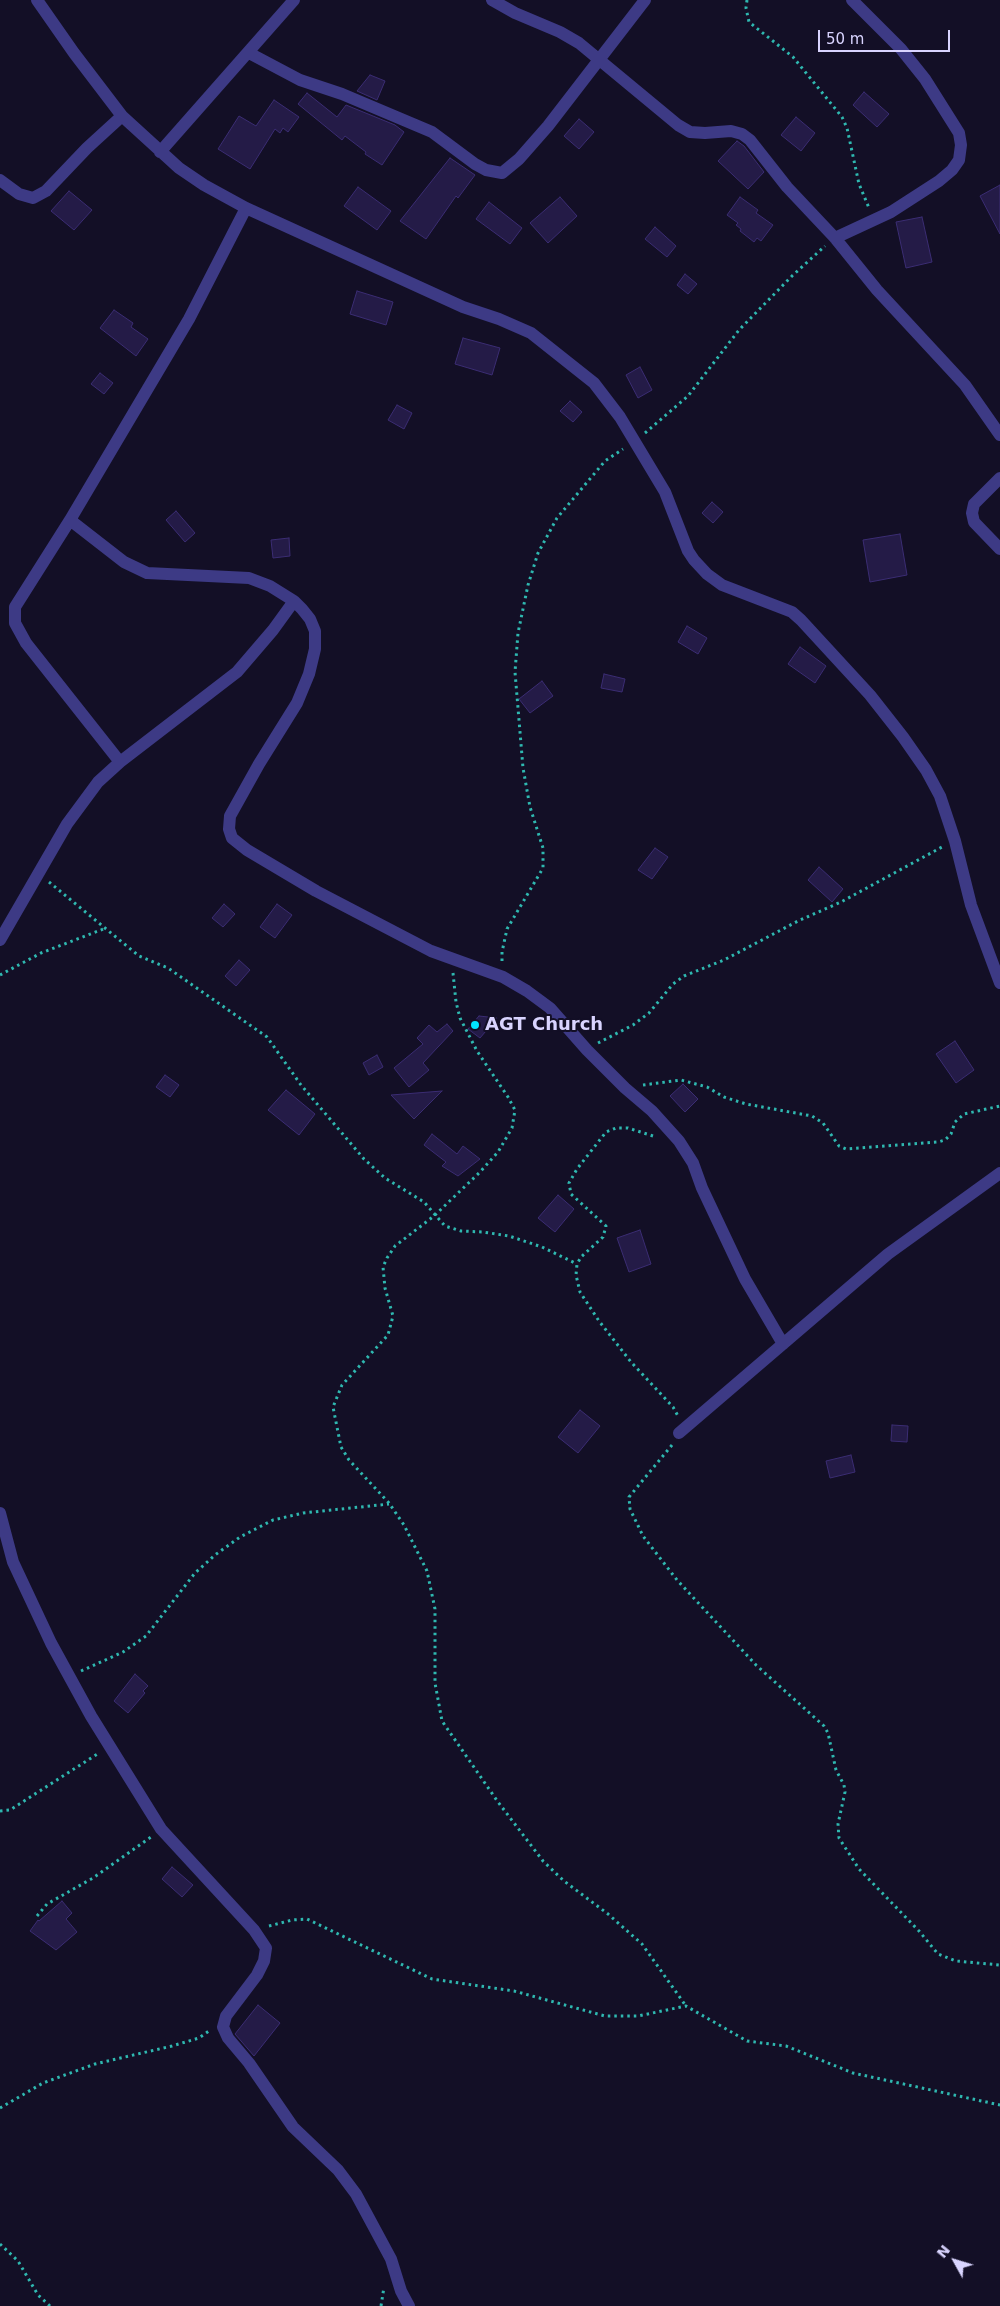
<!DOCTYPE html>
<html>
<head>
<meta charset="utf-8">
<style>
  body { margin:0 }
  #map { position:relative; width:1000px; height:2306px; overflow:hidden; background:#130f26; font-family:"DejaVu Sans",sans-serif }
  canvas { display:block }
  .north { position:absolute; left:930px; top:2236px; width:50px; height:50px; -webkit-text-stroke:4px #130f26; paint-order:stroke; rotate:309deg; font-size:14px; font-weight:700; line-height:20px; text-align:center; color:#d9d4ff }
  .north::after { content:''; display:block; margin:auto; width:18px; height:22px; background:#d9d4ff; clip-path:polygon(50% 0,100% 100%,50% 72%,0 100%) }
  .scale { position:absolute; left:818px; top:30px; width:132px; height:22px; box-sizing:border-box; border:2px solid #d9d4ff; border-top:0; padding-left:6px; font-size:15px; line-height:18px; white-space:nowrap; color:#d9d4ff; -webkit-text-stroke:4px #130f26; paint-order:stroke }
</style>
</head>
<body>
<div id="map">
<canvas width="1000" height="2306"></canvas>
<div class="north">N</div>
<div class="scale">50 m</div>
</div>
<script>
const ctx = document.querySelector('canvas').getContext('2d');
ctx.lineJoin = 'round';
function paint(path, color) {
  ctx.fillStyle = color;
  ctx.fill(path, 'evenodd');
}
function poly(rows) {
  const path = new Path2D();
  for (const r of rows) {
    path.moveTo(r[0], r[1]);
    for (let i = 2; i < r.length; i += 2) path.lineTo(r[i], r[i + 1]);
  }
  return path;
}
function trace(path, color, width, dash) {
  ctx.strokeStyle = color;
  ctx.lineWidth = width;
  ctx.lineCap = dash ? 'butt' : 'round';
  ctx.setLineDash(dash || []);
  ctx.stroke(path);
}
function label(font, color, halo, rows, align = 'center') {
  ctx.font = font + ' "DejaVu Sans",sans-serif';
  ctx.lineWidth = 4;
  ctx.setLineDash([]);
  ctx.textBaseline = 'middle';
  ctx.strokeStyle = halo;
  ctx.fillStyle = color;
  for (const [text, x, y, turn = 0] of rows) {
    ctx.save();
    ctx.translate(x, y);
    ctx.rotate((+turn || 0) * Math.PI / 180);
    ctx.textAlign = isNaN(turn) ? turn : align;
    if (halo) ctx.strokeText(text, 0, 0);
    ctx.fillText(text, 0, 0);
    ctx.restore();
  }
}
const building = poly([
  [370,75,385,81,377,100,357,91,370,75],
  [864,92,889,114,877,127,853,105,864,92],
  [307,93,337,117,346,105,395,125,404,132,382,165,365,154,366,152,345,136,342,140,298,104,307,93],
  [274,100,299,117,288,132,283,128,280,133,275,129,250,169,218,149,239,116,256,126,274,100],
  [796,117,815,133,801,151,781,135,796,117],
  [579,119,594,132,579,149,564,136,579,119],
  [737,141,744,146,764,172,748,189,718,161,737,141],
  [450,158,475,175,458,198,456,196,426,239,400,221,450,158],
  [1000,185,1000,234,980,196,1000,185],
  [358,187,391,211,377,230,344,206,358,187],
  [69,191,92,210,74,230,51,211,69,191],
  [560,197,577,216,548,243,530,223,560,197],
  [740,197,758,210,756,213,773,225,761,241,757,238,754,242,740,231,741,229,736,225,738,223,727,215,740,197],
  [489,202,522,228,510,244,476,219,489,202],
  [922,217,932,262,906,268,896,222,922,217],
  [655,227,676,246,667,257,645,239,655,227],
  [685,274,697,284,688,294,677,285,685,274],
  [357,291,393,302,386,325,350,314,357,291],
  [114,310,133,323,131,327,148,339,136,356,100,328,114,310],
  [463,338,500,348,492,375,455,364,463,338],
  [640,367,652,390,638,398,626,375,640,367],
  [100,373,113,383,104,394,91,384,100,373],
  [570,401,582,412,573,422,560,411,570,401],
  [397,405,412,413,404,429,388,420,397,405],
  [712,502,723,512,713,523,702,513,712,502],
  [176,511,195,533,185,542,166,520,176,511],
  [900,534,907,575,870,582,863,540,900,534],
  [289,538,290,556,273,558,271,540,289,538],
  [687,626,707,638,698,654,678,642,687,626],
  [800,647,826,666,815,683,788,664,800,647],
  [604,674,625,679,622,692,601,688,604,674],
  [542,681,553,696,530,713,519,699,542,681],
  [655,848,668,857,652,879,638,870,655,848],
  [819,867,843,889,832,902,808,880,819,867],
  [224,904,235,914,223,927,212,918,224,904],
  [277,904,292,915,275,938,260,927,277,904],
  [239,960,250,970,236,986,225,976,239,960],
  [479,1016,497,1018,480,1038,468,1029,479,1016],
  [447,1024,453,1031,423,1063,429,1070,409,1087,394,1068,423,1044,417,1038,429,1025,437,1032,447,1024],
  [955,1041,974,1070,956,1083,936,1054,955,1041],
  [377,1055,383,1067,369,1075,363,1063,377,1055],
  [165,1075,179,1085,170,1097,156,1087,165,1075],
  [683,1084,698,1099,685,1112,670,1096,683,1084],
  [286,1090,315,1114,299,1135,268,1110,286,1090],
  [442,1091,414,1119,391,1095,442,1091],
  [432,1134,457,1154,463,1146,480,1159,458,1176,442,1166,446,1162,424,1145,432,1134],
  [558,1195,574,1209,555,1232,538,1218,558,1195],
  [640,1230,651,1264,629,1272,617,1238,640,1230],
  [580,1410,600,1426,578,1453,558,1437,580,1410],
  [892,1425,908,1426,907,1442,891,1441,892,1425],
  [851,1455,855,1472,830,1478,826,1461,851,1455],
  [135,1674,148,1686,143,1691,145,1693,128,1713,114,1701,135,1674],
  [172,1867,193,1885,182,1897,162,1879,172,1867],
  [62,1901,72,1913,66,1919,77,1932,56,1950,30,1931,38,1920,39,1921,62,1901],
  [258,2005,280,2023,254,2056,235,2034,258,2005]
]);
const path = poly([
  [747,0,746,8,749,22,793,57,842,117,847,128,859,184,869,208],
  [645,433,688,396,739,330,792,276,825,246],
  [49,882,139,956,168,968,267,1037,301,1085,364,1159,385,1178,424,1202,445,1226,461,1231,483,1232,509,1236,542,1247,577,1264],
  [502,961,502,952,507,929,543,868,543,848,530,807,523,768,515,672,518,633,528,585,538,553,557,518,605,461,623,449],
  [453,973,456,1002,460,1018,477,1051,508,1097,515,1110,512,1128,498,1152,480,1172,434,1216,395,1246,387,1258,383,1267,385,1288,393,1316,388,1335,342,1385,333,1407,341,1447,349,1460,389,1503,404,1525,427,1571,435,1609,435,1683,442,1721,498,1802,543,1861,564,1881,608,1914,642,1944,686,2006],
  [0,975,41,953,106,928],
  [598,1043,633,1025,649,1013,673,984,684,976,724,960,798,921,841,902,942,847],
  [643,1085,681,1080,707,1087,724,1097,746,1104,812,1116,823,1123,839,1146,846,1149,938,1142,945,1140,951,1134,955,1122,964,1114,1000,1106],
  [653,1136,628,1128,616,1128,606,1132,577,1169,569,1183,571,1194,606,1226,603,1237,581,1257,577,1264,576,1275,580,1292,599,1321,631,1362,673,1407,678,1416],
  [672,1445,629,1497,630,1509,643,1536,677,1580,756,1665,824,1726,828,1733,836,1770,844,1785,845,1792,838,1824,839,1838,859,1869,919,1931,938,1954,956,1961,1000,1965],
  [81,1671,123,1652,146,1636,195,1573,215,1555,240,1537,273,1520,303,1513,389,1504],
  [0,1811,10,1810,99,1753],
  [37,1916,47,1904,93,1878,151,1837],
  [269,1926,292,1920,307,1919,432,1979,514,1991,605,2016,638,2016,686,2006,747,2041,786,2046,853,2073,1000,2105],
  [0,2108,43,2083,95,2064,172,2046,199,2038,209,2031],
  [0,2244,18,2261,38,2295,50,2306],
  [381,2306,384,2287]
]);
const minor = poly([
  [37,0,74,53,122,116,179,168,204,185,246,208,463,307,499,319,531,333,594,383,620,417,665,492,688,551,694,560,707,574,722,585,792,612,801,620,870,695,903,737,926,770,940,796,955,841,971,905,1000,983],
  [492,0,515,13,560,32,579,43,678,125,690,132,705,133,731,131,742,134,750,140,787,187,835,238,877,290,965,385,1000,435],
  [249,53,300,80,342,94,432,132,475,164,486,170,502,173,519,159,548,126,645,0],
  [160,152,294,0],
  [0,180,19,194,33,198,46,191,87,148,122,116],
  [835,238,891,212,939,181,952,170,959,160,961,145,959,133,925,79,901,49,852,0],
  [1000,478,974,504,972,513,974,522,1000,549],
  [70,520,124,562,147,573,249,578,270,586,294,601,302,609,310,619,315,631,315,649,309,674,297,703,259,764,230,816,229,829,232,838,247,850,316,891,431,951,503,977,527,991,550,1008,587,1050,625,1088,652,1111,679,1141,693,1163,702,1188,745,1279,783,1344],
  [120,762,26,643,15,623,15,607,70,520,189,319,246,208],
  [0,940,67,824,98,782,120,762,237,672,273,630,294,601],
  [679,1433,888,1254,1000,1173],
  [0,1513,13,1562,51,1643,91,1716,161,1829,254,1930,266,1948,264,1961,257,1975,226,2016,223,2027,228,2038,249,2063,293,2127,338,2170,356,2194,391,2259,401,2291,409,2306]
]);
const markers = [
  [475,1025,5,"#00e5ff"]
];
const poiNames = [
  ["AGT Church",485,1025]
];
paint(building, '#241b47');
trace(building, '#3b2d73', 1);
trace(path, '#2fb8b0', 3, [2.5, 4]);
trace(minor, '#3d3a85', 12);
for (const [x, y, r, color] of markers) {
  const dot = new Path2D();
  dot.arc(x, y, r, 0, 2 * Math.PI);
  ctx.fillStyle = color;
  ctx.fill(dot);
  trace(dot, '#130f26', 2);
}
label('bold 18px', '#d9d4ff', '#130f26', poiNames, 'left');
</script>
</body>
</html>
